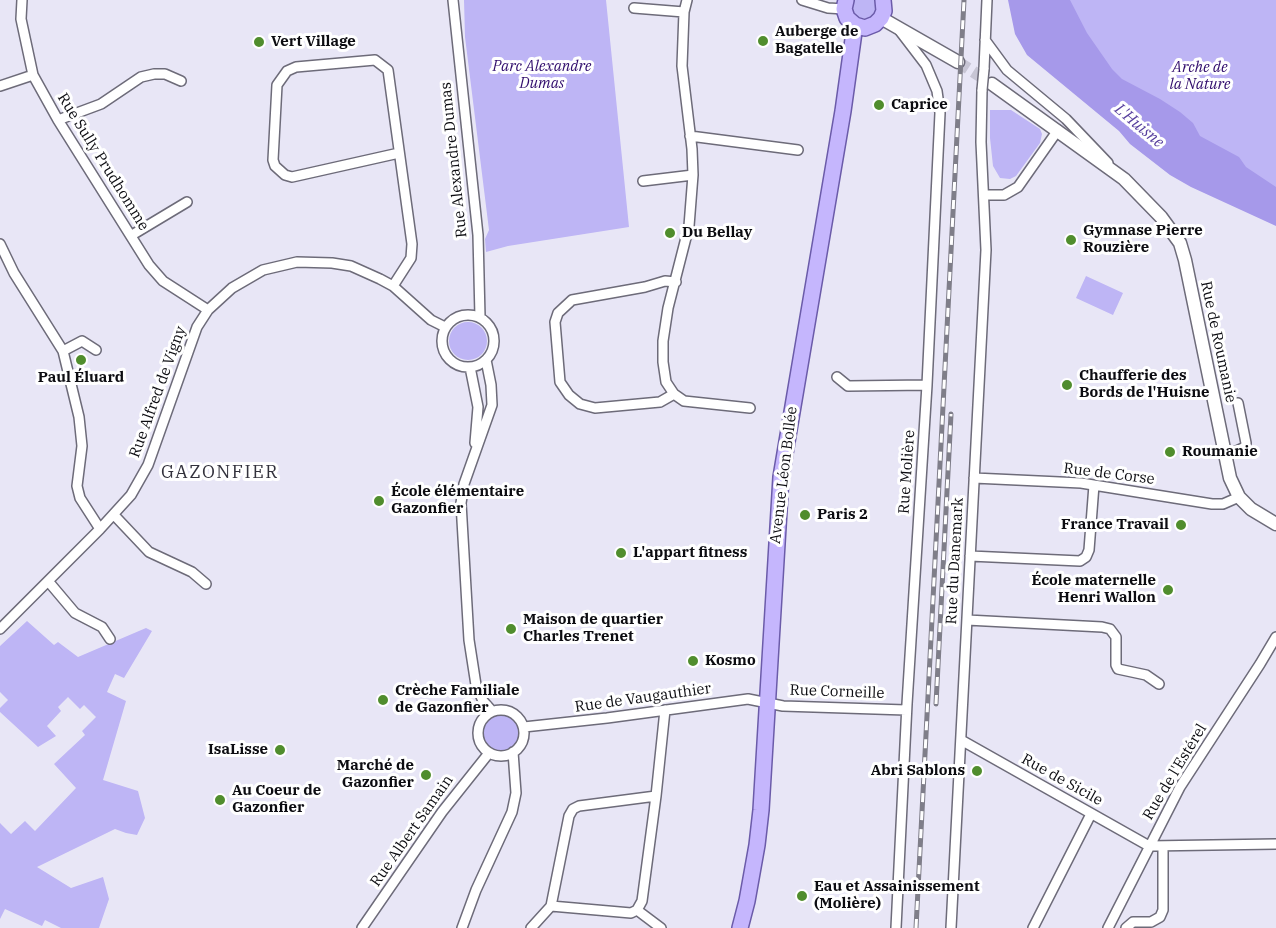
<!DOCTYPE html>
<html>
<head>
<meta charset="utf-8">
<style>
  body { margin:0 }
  canvas { display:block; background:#e8e6f6 }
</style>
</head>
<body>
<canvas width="1276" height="928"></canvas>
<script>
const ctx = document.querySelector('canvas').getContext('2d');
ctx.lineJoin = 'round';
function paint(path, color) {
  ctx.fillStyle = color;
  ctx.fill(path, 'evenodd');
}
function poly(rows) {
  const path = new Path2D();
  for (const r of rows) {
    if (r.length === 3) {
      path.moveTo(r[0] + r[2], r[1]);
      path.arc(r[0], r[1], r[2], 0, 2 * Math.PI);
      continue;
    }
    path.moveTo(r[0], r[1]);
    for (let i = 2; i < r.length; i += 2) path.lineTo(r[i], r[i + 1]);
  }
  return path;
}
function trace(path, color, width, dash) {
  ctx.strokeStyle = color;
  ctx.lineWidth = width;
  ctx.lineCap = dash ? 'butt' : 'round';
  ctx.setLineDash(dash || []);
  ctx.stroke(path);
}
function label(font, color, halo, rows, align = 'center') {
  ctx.font = font + ' "IBM Plex Serif",serif';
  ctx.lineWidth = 6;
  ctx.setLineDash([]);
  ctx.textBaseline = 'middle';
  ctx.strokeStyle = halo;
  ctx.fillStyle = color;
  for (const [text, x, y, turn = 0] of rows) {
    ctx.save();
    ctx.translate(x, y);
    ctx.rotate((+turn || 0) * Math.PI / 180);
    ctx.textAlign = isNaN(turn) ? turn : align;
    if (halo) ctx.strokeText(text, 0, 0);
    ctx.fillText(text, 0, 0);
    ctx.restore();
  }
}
const green = poly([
  [464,0,606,0,629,227,508,246,486,252,485,239,489,230,465,37],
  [854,0,874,0,877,8,874,15,867,19,856,17,852,10],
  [1038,0,1276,0,1276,217,1200,178],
  [990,110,1011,110,1040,129,1042,134,1040,143,1016,176,1010,179,1000,178,993,166,990,138],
  [1086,276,1123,293,1113,315,1076,298],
  [468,341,19],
  [27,621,54,645,58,642,78,657,146,628,152,631,124,678,115,674,107,692,126,701,103,780,138,791,145,818,137,835,126,833,115,829,37,867,71,888,103,877,109,899,99,928,61,928,45,920,42,926,5,909,0,919,0,823,11,834,25,821,35,831,76,788,54,764,85,735,82,731,96,717,84,705,80,709,68,697,58,707,61,711,47,726,56,736,38,747,0,712,0,708,8,700,0,692,0,646],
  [501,733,23]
]);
const water = poly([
  [1008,0,1070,0,1087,33,1112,69,1122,79,1160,99,1180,112,1193,123,1200,136,1239,157,1246,167,1276,187,1276,226,1191,187,1170,175,1130,144,1119,131,1027,55,1015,34]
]);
const tertiaryTunnel = poly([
  [958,62,991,83]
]);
const minor = poly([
  [22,0,21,19,33,75,58,120,149,265,163,281,208,310],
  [453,0,478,235,480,317],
  [687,0,684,12,682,66,692,149,693,175,689,226,668,308,663,341,663,362,666,382,674,394,684,401,750,408],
  [802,0,828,8,844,9],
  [634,8,684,12],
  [985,40,1007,70,1066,119,1108,163],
  [984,69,987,0],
  [0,86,33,75],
  [58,120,101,104,141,77,154,74,165,74,181,81],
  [690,136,798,150],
  [643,181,693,175],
  [984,195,1004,195,1018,187,1058,130],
  [132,235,187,202],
  [0,244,14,273,63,351,79,417,82,446,77,486,80,498,100,529],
  [393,286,411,258,412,244,388,70,375,60,296,67,287,71,277,85,273,160,275,166,285,175,292,177,399,153],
  [468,341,26],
  [63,351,82,341,96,350],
  [486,360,491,385,492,405,464,484,461,503,469,640,476,685,483,701,492,711],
  [470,367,478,407,475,443],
  [837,377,848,386,927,385],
  [674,394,660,402,595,408,580,404,569,395,560,382,555,322,558,313,572,300,645,287,665,281,676,282],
  [1226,456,1245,447,1246,443,1238,403],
  [974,478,1081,483,1212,504,1223,504,1239,497],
  [114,515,149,552,192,572,206,584],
  [970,556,1080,561,1086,557,1089,550,1094,485],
  [48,581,75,613,102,627,110,639],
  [967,620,1102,627,1110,629,1116,637,1116,665,1118,669,1146,675,1159,684],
  [0,629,100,529,131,495,148,465,197,327,208,310,232,288,263,270,297,262,332,263,351,266,380,279,393,286,431,320,445,327],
  [501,733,23],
  [524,727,607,718,748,699,783,706,906,710],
  [961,740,1149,846,1276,844],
  [656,796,579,806,573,809,569,816,551,906,631,913,637,910,642,901,656,796,665,710],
  [637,910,661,928],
  [362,928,442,812,489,753],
  [462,928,476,890,512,812,516,793,513,752],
  [531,928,551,906],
  [896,928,907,704,927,385,940,113,937,91,926,65,900,31],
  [951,928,986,250,981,142,982,90],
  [1033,928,1091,814],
  [1108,928,1180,787,1260,664,1276,637],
  [1126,928,1133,922,1151,922,1160,917,1163,910,1163,846]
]);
const tertiary = poly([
  [881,18,958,62],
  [992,84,1124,179,1161,217,1180,243,1185,260,1230,478,1239,497,1251,509,1276,524]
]);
const primary = poly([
  [846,0,844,9,847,18,855,25,865,28,875,24,881,18,884,11,883,0],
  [740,928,747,901,757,845,761,810,781,477,843,111,855,25]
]);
const rail = poly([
  [936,704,951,414],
  [916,928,964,0]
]);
const minorBridge = poly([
  [982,90,984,69]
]);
const markers = [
  [763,41,6,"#508d2d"],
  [259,42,6,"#508d2d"],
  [879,105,6,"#508d2d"],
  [670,233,6,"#508d2d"],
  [1071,240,6,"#508d2d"],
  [81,360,6,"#508d2d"],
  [1067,385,6,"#508d2d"],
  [1170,452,6,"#508d2d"],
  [379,501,6,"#508d2d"],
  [805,515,6,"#508d2d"],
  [1181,525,6,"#508d2d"],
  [621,553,6,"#508d2d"],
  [1168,590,6,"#508d2d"],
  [511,629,6,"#508d2d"],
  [693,661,6,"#508d2d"],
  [383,700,6,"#508d2d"],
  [280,750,6,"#508d2d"],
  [977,771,6,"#508d2d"],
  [426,775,6,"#508d2d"],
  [220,800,6,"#508d2d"],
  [802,896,6,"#508d2d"]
];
const poiNames = [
  ["Auberge de",775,32],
  ["Bagatelle",775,49],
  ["Vert Village",271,42],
  ["Caprice",891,105],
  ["Gymnase Pierre",1083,231],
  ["Rouzière",1083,248],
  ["Du Bellay",682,233],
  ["Chaufferie des",1079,376],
  ["Bords de l'Huisne",1079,393],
  ["Paul Éluard",81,378,"center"],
  ["Roumanie",1182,452],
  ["École élémentaire",391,492],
  ["Gazonfier",391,509],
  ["Paris 2",817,515],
  ["France Travail",1169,525,"right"],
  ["L'appart fitness",633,553],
  ["École maternelle",1156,581,"right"],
  ["Henri Wallon",1156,598,"right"],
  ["Maison de quartier",523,620],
  ["Charles Trenet",523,637],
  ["Kosmo",705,661],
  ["Crèche Familiale",395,691],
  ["de Gazonfier",395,708],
  ["IsaLisse",268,750,"right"],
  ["Marché de",414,766,"right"],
  ["Gazonfier",414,783,"right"],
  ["Abri Sablons",965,771,"right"],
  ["Au Coeur de",232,791],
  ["Gazonfier",232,808],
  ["Eau et Assainissement",814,887],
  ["(Molière)",814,904]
];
const parkNames = [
  ["Parc Alexandre",542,67],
  ["Dumas",542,84],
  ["Arche de",1200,68],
  ["la Nature",1200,85]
];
const streetNames = [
  ["Rue Alexandre Dumas",454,160,-96],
  ["Rue Sully Prudhomme",103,162,58],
  ["Rue de Roumanie",1218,342,78],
  ["Rue Alfred de Vigny",158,392,-70],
  ["Rue Molière",907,472,-86],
  ["Rue de Corse",1109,474,7],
  ["Avenue Léon Bollée",784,475,-83],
  ["Rue du Danemark",955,561,-87],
  ["Rue Corneille",837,692,2],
  ["Rue de Vaugauthier",643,698,-8],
  ["Rue de l'Estérel",1175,772,-59],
  ["Rue de Sicile",1062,780,29],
  ["Rue Albert Samain",412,831,-55]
];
const waterNames = [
  ["L'Huisne",1139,126,40]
];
const quarterNames = [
  ["GAZONFIER",220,473]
];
paint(green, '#beb5f5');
paint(water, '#a699ea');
trace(tertiaryTunnel, '#c7c5d4', 12, [12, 6]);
trace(minor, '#6d6b79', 12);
trace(tertiary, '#6d6b79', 15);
trace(primary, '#6b5ba9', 18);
trace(minor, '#fff', 9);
trace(tertiary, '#fff', 12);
trace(primary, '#c5b6fd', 15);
trace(rail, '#7f7e89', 5);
trace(rail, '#fff', 3, [9]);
trace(minorBridge, '#6d6b79', 12, []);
trace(minorBridge, '#fff', 9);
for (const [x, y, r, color] of markers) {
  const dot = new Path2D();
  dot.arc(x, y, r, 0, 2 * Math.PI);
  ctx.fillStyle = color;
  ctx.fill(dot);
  trace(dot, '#fff', 2);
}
label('bold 15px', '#0c0c11', '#fff', poiNames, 'left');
label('italic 15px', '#300c6c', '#fff', parkNames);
label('15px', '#0c0c11', '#fff', streetNames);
label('italic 16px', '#58409e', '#fff', waterNames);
ctx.letterSpacing = '1.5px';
label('18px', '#32313c', '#fff', quarterNames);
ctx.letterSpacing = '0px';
</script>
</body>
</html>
